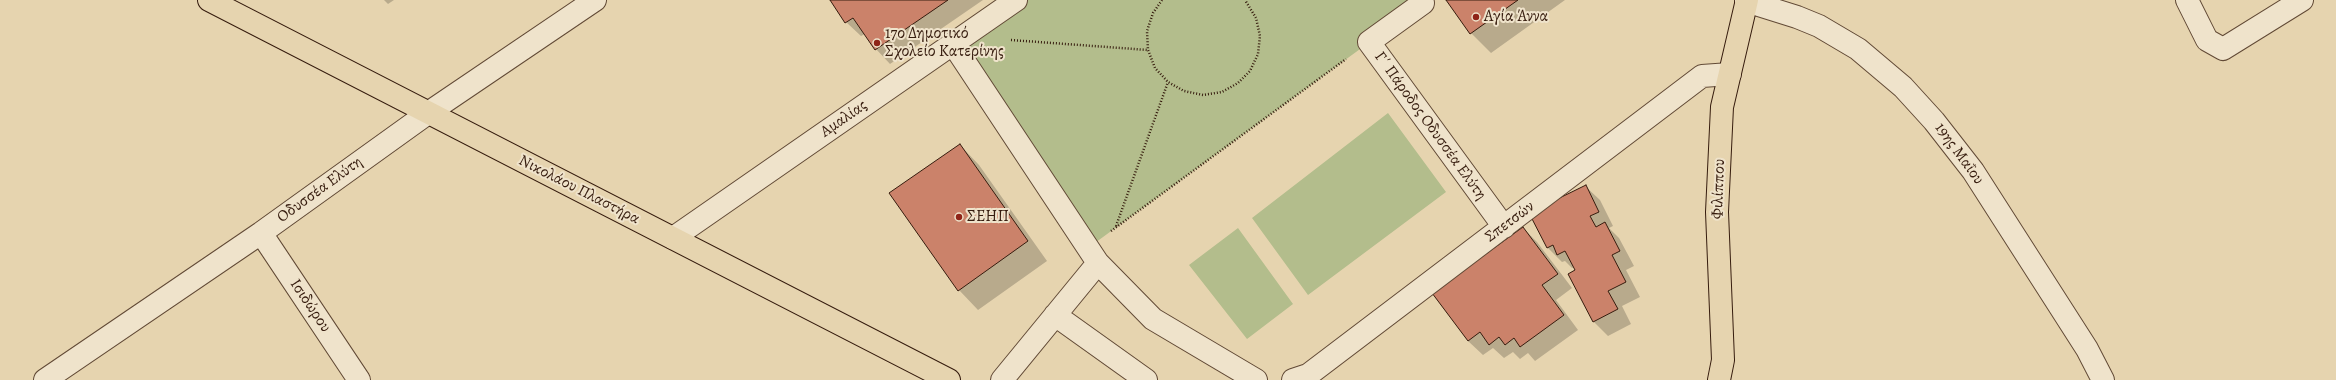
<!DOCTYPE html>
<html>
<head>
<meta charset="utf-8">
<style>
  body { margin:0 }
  canvas { display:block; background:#e6d4af }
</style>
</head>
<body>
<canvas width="2336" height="380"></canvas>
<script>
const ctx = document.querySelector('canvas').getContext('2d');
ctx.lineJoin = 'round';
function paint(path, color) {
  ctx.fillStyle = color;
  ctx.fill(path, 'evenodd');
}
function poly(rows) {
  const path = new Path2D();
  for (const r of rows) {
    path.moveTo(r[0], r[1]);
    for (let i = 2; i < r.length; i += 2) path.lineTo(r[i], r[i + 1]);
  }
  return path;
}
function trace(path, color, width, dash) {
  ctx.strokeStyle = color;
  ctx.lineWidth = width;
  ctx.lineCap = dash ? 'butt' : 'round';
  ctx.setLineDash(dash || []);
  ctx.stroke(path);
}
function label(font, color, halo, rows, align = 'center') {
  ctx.font = font + ' Alegreya,serif';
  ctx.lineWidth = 4;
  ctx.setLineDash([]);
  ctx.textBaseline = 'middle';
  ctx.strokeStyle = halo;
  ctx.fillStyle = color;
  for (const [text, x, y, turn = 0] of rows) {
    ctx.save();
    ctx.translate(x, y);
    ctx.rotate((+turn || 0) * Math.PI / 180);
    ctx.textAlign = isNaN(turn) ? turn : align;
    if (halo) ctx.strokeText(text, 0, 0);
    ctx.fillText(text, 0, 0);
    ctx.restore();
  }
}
const green = poly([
  [1015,0,1420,0,1423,3,1088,248,953,44],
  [1388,113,1446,192,1308,295,1252,218],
  [1238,228,1293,304,1247,339,1189,265]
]);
const shadow = poly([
  [384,0,394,0,388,4],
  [831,0,983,0,890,64,876,49,865,34,861,36,846,22],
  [1447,0,1565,0,1491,53,1471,33],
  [960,145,979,165,1047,261,978,310,959,290],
  [1585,186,1600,200,1613,226,1609,228,1619,238,1634,266,1626,270,1640,297,1622,306,1631,324,1608,336,1593,321,1575,267,1572,268,1565,261,1562,262,1548,248,1531,214],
  [1523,228,1537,242,1572,288,1556,300,1578,330,1535,361,1528,353,1520,359,1513,352,1504,358,1493,348,1483,355,1468,341,1433,293]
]);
const building = poly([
  [830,0,948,0,875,50,853,18,845,23,830,0],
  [1446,0,1518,0,1470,34,1446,0],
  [960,144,1028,241,958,291,889,193,960,144],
  [1586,185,1599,212,1590,216,1596,227,1605,222,1620,251,1612,255,1626,282,1608,291,1618,309,1593,322,1568,274,1575,270,1565,251,1557,255,1553,245,1547,248,1529,213,1586,185],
  [1523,227,1558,274,1542,285,1564,315,1520,347,1514,338,1505,345,1499,337,1489,345,1480,332,1468,341,1432,293,1523,227]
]);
const path = poly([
  [1162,0,1153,13,1147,31,1148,50,1155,68,1168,82,1184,91,1203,95,1222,92,1238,83,1250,71,1258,54,1260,36,1256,18,1245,0],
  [1011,40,1148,50],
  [1116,226,1168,82],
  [1111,231,1346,59]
]);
const minor = poly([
  [1420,0,1423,3,1369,42,1504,227],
  [2187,0,2207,40,2223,49,2302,0],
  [1746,1,1797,17,1819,26,1858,49,1903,87,1934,121,1973,171,2087,349,2103,380],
  [953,44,1098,263,1153,319,1256,380],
  [261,233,359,380],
  [673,238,1016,0],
  [1055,315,1146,380],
  [45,380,261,233,428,113,595,0],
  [1002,380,1098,263],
  [1293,380,1308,375,1702,76,1730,74]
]);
const major = poly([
  [209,0,949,380],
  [1719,380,1723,360,1717,212,1722,107,1747,0]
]);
const markers = [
  [1476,17,4,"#8f2418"],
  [877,43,4,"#8f2418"],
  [959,217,4,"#8f2418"]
];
const poiNames = [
  ["Αγία Άννα",1484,17],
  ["17ο Δημοτικό",885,34],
  ["Σχολείο Κατερίνης",885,52],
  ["ΣΕΗΠ",967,217]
];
const streetNames = [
  ["Αμαλίας",844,119,-35],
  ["Γ΄ Πάροδος Οδυσσέα Ελύτη",1430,126,54],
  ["19ης Μαΐου",1959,154,54],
  ["Φιλίππου",1719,189,-88],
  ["Οδυσσέα Ελύτη",320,190,-36],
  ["Νικολάου Πλαστήρα",579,190,27],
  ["Σπετσών",1510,222,-37],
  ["Ισιδώρου",310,306,56]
];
paint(green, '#b3bd8c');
paint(shadow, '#0003');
paint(building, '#cb826a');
trace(building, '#361c0e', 1);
trace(minor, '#624a36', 24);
trace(major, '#361c0e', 24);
trace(path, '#361c0e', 2.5, [1, 2]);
trace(minor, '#efe3cb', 22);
trace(major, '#e6d4af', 22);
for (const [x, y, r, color] of markers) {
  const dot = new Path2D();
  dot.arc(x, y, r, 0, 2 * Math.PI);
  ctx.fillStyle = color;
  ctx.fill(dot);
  trace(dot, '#efe3cb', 1.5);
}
label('16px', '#361c0e', '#efe3cb', poiNames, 'left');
label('16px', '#361c0e', '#efe3cb', streetNames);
</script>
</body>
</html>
